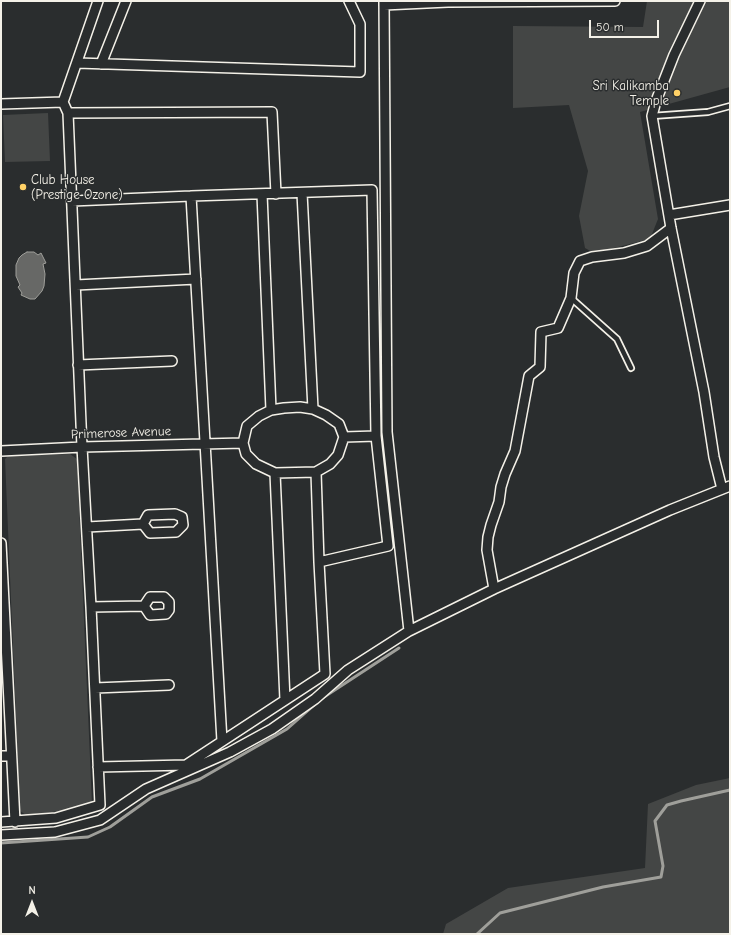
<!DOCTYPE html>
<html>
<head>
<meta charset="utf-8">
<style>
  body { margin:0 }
  #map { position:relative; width:731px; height:935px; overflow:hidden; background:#2a2d2e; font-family:"Comic Neue",sans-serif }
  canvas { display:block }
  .frame { position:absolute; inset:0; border:2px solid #f4f1e8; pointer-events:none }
  .north { position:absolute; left:12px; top:883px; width:40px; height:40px; -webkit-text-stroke:3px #2a2d2e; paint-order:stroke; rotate:0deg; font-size:11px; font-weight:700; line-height:16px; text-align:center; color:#f4f1e8 }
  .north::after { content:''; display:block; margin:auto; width:14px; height:18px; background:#f4f1e8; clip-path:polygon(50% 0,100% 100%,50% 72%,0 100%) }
  .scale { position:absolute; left:589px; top:20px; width:70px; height:18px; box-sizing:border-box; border:2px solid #f4f1e8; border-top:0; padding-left:5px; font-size:12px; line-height:14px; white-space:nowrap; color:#f4f1e8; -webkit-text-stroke:3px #2a2d2e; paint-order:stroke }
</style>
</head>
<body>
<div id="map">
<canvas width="731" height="935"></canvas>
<div class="frame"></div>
<div class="north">N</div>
<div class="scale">50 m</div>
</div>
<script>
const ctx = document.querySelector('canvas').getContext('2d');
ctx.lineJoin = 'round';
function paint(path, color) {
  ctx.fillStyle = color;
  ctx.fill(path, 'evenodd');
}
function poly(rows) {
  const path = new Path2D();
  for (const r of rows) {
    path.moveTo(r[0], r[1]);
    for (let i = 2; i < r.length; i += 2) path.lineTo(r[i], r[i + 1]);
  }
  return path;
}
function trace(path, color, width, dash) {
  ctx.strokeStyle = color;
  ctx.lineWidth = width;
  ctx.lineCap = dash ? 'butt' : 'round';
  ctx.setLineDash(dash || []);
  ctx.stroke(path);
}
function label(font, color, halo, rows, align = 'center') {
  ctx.font = font + ' "Comic Neue",sans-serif';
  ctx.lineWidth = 3;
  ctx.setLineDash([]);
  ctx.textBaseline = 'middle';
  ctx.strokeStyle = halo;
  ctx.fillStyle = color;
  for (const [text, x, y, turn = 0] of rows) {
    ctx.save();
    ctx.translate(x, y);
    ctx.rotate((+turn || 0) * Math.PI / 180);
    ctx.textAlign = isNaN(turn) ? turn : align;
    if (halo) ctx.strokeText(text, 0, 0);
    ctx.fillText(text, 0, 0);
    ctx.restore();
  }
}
const green = poly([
  [647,1,730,1,730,87,640,112,658,219,650,239,594,253,585,248,579,216,588,171,569,105,513,108,513,26,643,27],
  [48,113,50,161,5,162,3,115],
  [70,454,77,459,92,804,87,808,26,815,20,811,5,459,8,456],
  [730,778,730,934,443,934,446,924,508,888,645,868,648,804,696,785]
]);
const water = poly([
  [27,252,34,252,38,255,41,253,46,263,43,264,45,274,44,286,42,291,35,299,30,299,21,295,22,293,18,287,20,285,16,276,16,265,19,258,22,255,27,252]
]);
const stream = poly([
  [1,843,88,837,110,827,152,797,200,779,287,729,321,699,399,648],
  [477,934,500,913,603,887,661,877,663,866,655,821,667,805,681,801,730,790]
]);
const service = poly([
  [652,116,708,112,730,106],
  [571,298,617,339,631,368]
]);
const minor = poly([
  [384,1,387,432,409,631],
  [700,1,674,55,656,101,652,116,671,228,704,392,714,457,722,489],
  [384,5,448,2,615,1],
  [77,63,360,72,360,24,349,1],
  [101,64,126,1],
  [1,104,63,102],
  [68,113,272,112,276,194],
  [302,193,313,409],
  [262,194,271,410],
  [191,196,222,741],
  [72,201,191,196,372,190,376,436,344,437],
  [669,215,730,205],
  [76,285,196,279],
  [78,365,172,361],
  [300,407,313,409,326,415,339,424,344,437,338,455,330,464,316,472,275,473,256,464,246,454,243,443,247,426,259,416,271,410,284,408,300,407],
  [1,451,82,447,243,443],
  [275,473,285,700],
  [87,527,143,524,148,515,175,514,182,517,183,525,176,532,150,533,143,524],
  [1,543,15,822],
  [319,562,388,546,376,436],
  [494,589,487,550,488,537,491,525,499,502,501,487,505,474,515,451,529,376,540,367,541,332,558,328,571,298,574,273,580,261,592,257,624,253,647,246,671,228],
  [91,607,144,606,150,597,164,597,169,602,169,610,166,614,150,615,144,606],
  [95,688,169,685],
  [1,756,11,756],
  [98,767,186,765,325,674,319,562,316,472],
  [1,822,56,818,100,805,91,607,82,447,68,113,63,102,98,1],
  [1,835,55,832,100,820,146,789,230,752,272,729,315,699,348,670,409,631,494,589,670,510,730,486]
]);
const markers = [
  [677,93,4,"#ffd166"],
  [23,187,4,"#ffd166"]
];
const poiNames = [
  ["Sri Kalikamba",669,86],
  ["Temple",669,101],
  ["Club House",31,180,"left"],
  ["(Prestige Ozone)",31,195,"left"]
];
const streetNames = [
  ["Primerose Avenue",121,433,-2]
];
paint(green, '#444645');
paint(water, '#676866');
trace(water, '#9f9f9a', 1);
trace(stream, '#9f9f9a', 3);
trace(service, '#f4f1e8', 8);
trace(minor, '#f4f1e8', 12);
trace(service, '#2a2d2e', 4.5);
trace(minor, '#2a2d2e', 9);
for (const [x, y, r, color] of markers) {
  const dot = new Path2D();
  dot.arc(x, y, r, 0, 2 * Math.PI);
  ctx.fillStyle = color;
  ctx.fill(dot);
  trace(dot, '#2a2d2e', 1.5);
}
label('13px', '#f4f1e8', '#2a2d2e', poiNames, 'right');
label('13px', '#f4f1e8', '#2a2d2e', streetNames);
</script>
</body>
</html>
